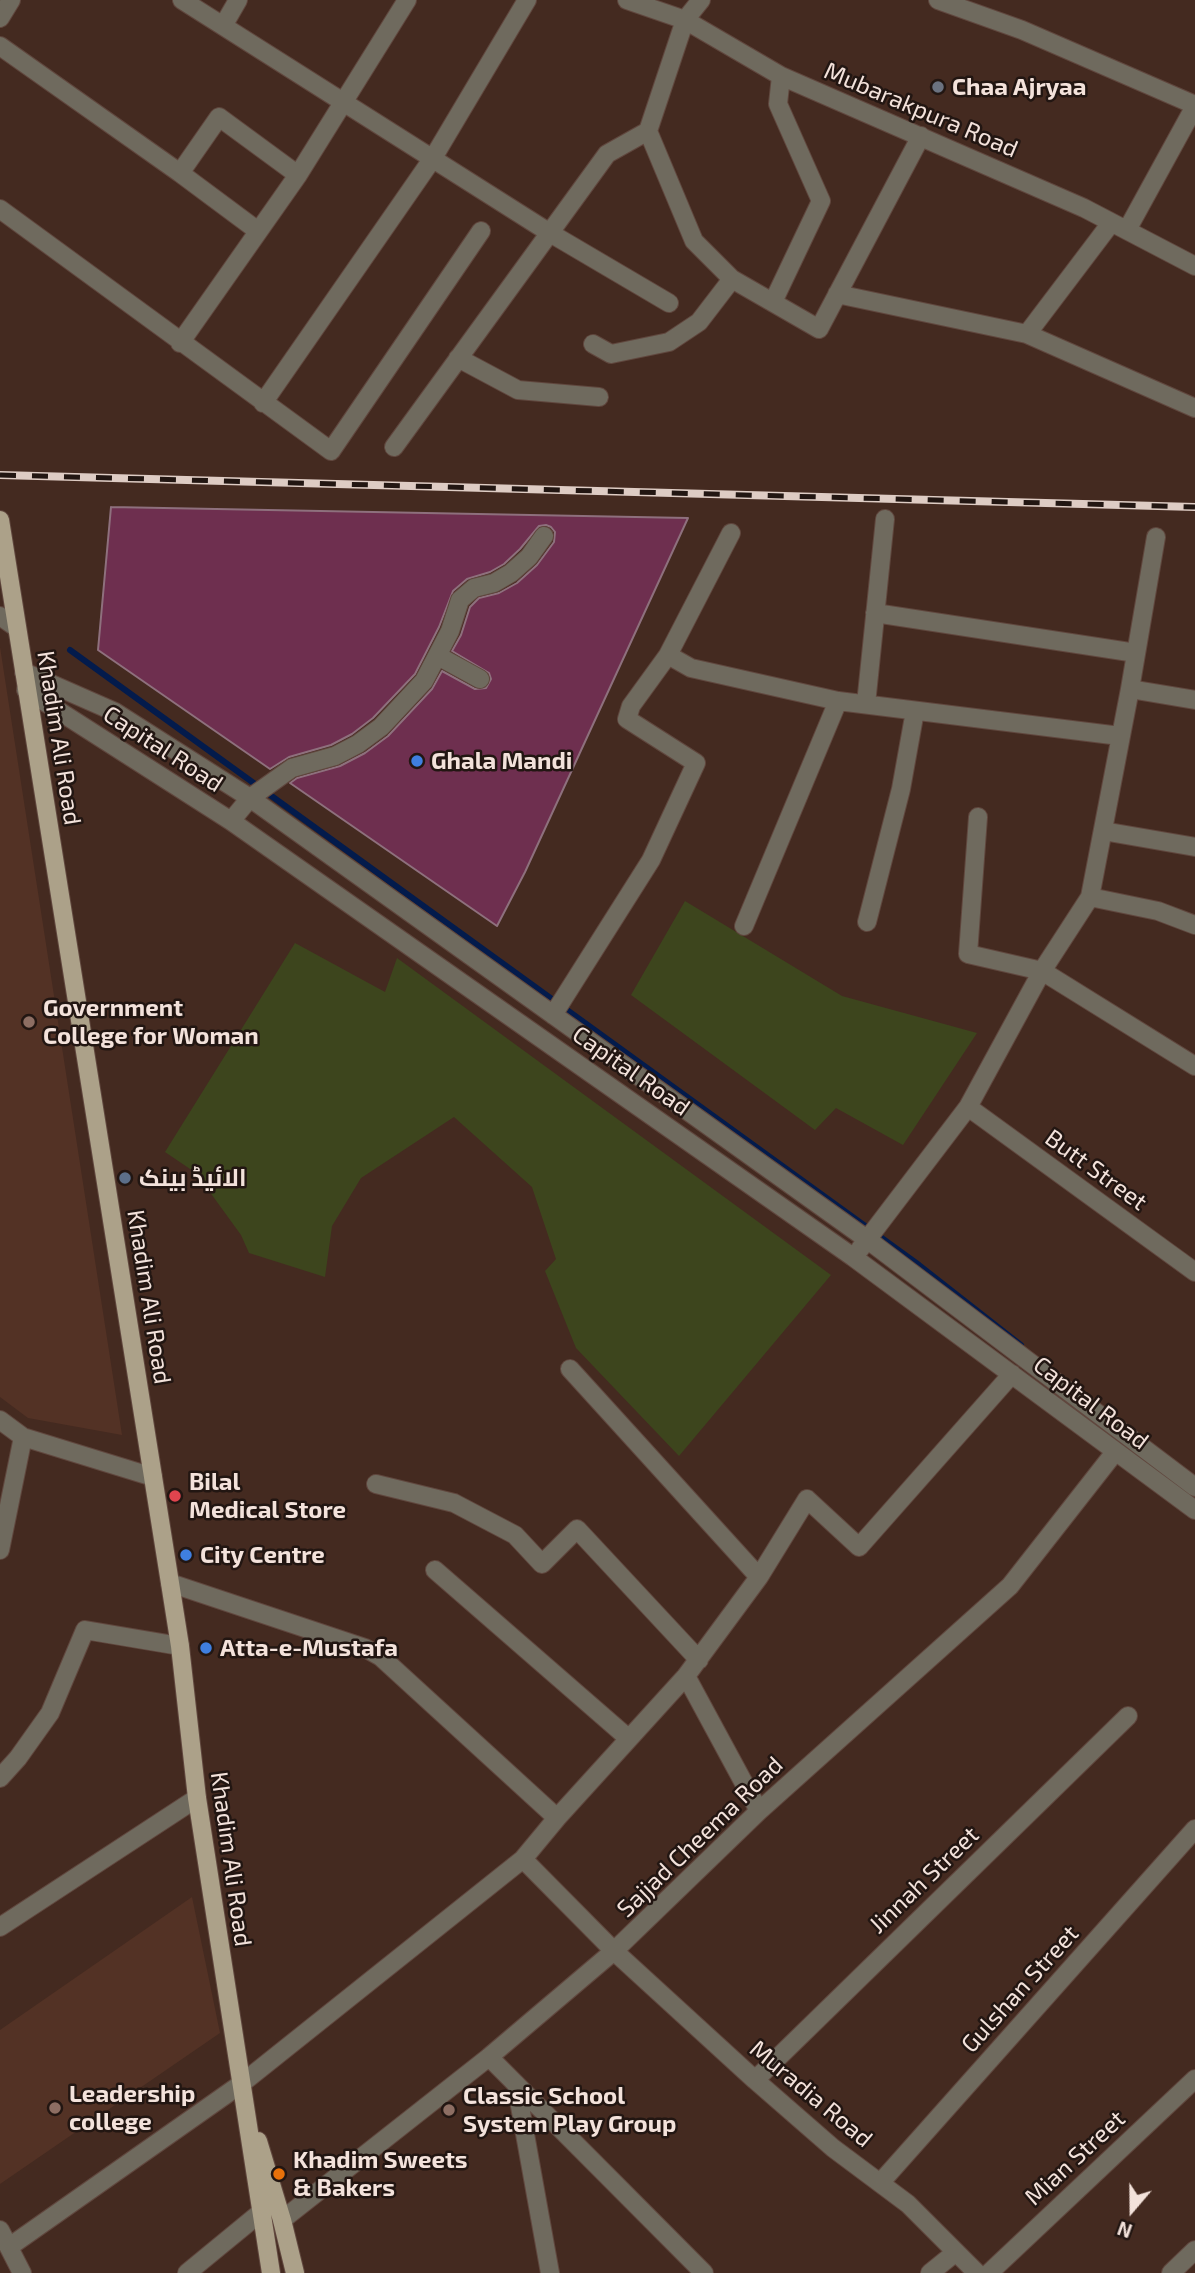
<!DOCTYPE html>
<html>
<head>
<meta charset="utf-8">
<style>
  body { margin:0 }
  #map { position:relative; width:1195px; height:2273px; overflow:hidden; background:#442a20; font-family:"Exo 2",sans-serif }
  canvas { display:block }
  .north { position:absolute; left:1097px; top:2175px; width:70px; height:70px; -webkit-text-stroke:5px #221612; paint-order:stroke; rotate:200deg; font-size:19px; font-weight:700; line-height:28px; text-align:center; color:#f3e2db }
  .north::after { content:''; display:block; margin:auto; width:24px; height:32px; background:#f3e2db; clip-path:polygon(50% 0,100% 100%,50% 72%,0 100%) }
</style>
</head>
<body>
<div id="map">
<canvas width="1195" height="2273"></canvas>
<div class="north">N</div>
</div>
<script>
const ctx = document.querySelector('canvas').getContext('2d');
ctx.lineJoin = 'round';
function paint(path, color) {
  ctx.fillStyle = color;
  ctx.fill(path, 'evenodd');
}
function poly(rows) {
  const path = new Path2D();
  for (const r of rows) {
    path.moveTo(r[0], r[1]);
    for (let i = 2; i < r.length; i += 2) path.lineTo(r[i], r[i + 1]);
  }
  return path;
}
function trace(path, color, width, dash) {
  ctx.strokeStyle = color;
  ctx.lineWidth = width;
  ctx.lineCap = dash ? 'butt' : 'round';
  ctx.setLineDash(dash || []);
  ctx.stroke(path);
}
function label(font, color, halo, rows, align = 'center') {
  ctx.font = font + ' "Exo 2",Cairo,sans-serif';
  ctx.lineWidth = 5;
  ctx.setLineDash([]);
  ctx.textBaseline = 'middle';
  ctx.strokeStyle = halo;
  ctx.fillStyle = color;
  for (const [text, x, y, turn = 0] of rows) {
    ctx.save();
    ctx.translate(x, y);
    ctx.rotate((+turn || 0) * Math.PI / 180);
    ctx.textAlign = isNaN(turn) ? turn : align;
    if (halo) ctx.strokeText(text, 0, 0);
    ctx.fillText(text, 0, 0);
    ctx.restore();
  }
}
const built = poly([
  [0,647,122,1435,28,1418,0,1397],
  [192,1897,220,2033,0,2184,0,2030]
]);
const green = poly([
  [685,901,842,996,977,1033,903,1145,836,1108,815,1130,631,995],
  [295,943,385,992,397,958,831,1275,679,1456,576,1348,545,1271,556,1259,532,1187,454,1117,361,1178,332,1226,325,1277,249,1253,241,1235,196,1173,165,1152]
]);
const stream = poly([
  [70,650,919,1265,1021,1345]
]);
const building = poly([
  [111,507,688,518,525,872,497,926,290,783,297,778,340,766,365,753,388,736,432,689,442,671,475,689,486,688,491,679,489,673,452,651,461,635,470,607,479,598,499,593,517,583,537,565,554,542,555,532,551,527,546,525,539,526,520,549,504,564,490,572,467,579,453,591,439,627,415,674,373,718,352,734,331,745,289,757,270,769,98,650,111,507]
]);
const minor = poly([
  [182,0,550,233,669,303],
  [627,0,685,20,781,76,1084,208,1195,266],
  [701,0,685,20,648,131,694,241,732,279,819,329,921,136],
  [938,0,1022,30,1195,105],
  [0,18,11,0],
  [223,26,238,0],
  [0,46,180,173,258,231],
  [180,173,219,117,298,175],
  [0,209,331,451,481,231],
  [1127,230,1195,106],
  [837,294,1027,334,1195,408],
  [773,302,821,201,778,104,781,76],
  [1027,334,1111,223],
  [180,343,298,175,407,0],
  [593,344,611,354,669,342,699,322,732,279],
  [458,358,518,390,599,397],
  [263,403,433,158,527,0],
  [394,447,607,154,648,131],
  [875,613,1136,653],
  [0,616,17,628],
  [668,655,691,668,838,701,1120,736],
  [438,656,480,679],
  [24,672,115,712,250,798,868,1240,1195,1487],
  [1130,689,1195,700],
  [26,690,231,821,853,1257,1195,1510],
  [866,704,885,519],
  [978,817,968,954,1042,971,1195,1066],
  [231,821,250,798,292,768,335,756,358,744,381,727,424,681,450,631,460,600,474,588,494,583,511,573,529,557,544,536],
  [1103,831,1195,847],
  [1090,897,1158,911,1195,925],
  [867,922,901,789,915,711],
  [744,926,838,701],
  [553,1015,651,860,696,763,627,719,631,706,668,655,731,533],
  [968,1107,1195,1272],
  [860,1249,968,1107,1042,971,1090,897,1130,689,1156,537],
  [570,1369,759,1577],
  [0,1420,23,1437,153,1477],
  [376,1484,454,1503,515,1535,542,1564,577,1529,699,1660],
  [0,1550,23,1437],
  [435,1570,628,1738],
  [170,1583,365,1648,381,1657,557,1818],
  [686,1676,759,1811],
  [0,1778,18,1758,50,1713,85,1630,180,1646],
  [523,1859,614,1951,755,2080,833,2148,908,2204,977,2273],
  [0,1927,197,1798],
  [489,2057,704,2273],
  [755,2080,1128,1716],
  [516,2084,550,2273],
  [881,2182,1195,1829],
  [282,2220,489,2057,614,1951,759,1811,1010,1586,1115,1452],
  [0,2230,22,2273],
  [9,2247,241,2084,523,1859,557,1818,686,1676,759,1577,807,1499,859,1547,1012,1374],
  [187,2273,260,2213],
  [930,2273,956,2252],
  [989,2273,1195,2079],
  [1171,2273,1195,2250]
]);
const major = poly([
  [0,520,170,1583,180,1646,197,1798,271,2273],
  [258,2141,282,2220,295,2273]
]);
const rail = poly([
  [0,475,1195,507]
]);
const markers = [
  [938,87,7,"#6b7280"],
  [417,761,7,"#3f7fe0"],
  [29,1022,7,"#8d6e63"],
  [125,1178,7,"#5c6f8a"],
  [175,1496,7,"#e0444e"],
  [186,1555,7,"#3f7fe0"],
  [206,1648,7,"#3f7fe0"],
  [55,2108,7,"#8d6e63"],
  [449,2110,7,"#8d6e63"],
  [279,2174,7,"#e8710a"]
];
const poiNames = [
  ["Chaa Ajryaa",952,87],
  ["Ghala Mandi",431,761],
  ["Government",43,1008],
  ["College for Woman",43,1036],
  ["الائیڈ بینک",139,1178],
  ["Bilal",189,1482],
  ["Medical Store",189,1510],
  ["City Centre",200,1555],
  ["Atta-e-Mustafa",220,1648],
  ["Leadership",69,2094],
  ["college",69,2122],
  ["Classic School",463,2096],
  ["System Play Group",463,2124],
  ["Khadim Sweets",293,2160],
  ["& Bakers",293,2188]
];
const streetNames = [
  ["Mubarakpura Road",921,110,23],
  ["Khadim Ali Road",59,738,81],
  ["Capital Road",163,749,33],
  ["Capital Road",631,1071,35],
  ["Butt Street",1096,1170,36],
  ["Khadim Ali Road",149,1297,81],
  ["Capital Road",1091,1403,37],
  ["Sajjad Cheema Road",700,1837,-44],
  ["Khadim Ali Road",231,1859,82],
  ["Jinnah Street",924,1880,-44],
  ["Gulshan Street",1020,1989,-48],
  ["Muradia Road",811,2094,40],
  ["Mian Street",1075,2158,-43]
];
paint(built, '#533225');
paint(green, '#3d451d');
trace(stream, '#031b4c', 6);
paint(building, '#6e2f4f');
trace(building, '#8e707d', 2);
trace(minor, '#60473e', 20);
trace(major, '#60473e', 20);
trace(minor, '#6f6a5e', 18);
trace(major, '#aca189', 18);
trace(rail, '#deccc4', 8);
trace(rail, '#221612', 5, [16]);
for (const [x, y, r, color] of markers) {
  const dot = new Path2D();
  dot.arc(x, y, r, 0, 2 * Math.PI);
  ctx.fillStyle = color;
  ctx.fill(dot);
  trace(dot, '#221612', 2.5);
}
label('bold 24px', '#f3e2db', '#221612', poiNames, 'left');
label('24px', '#f3e2db', '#221612', streetNames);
</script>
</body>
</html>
